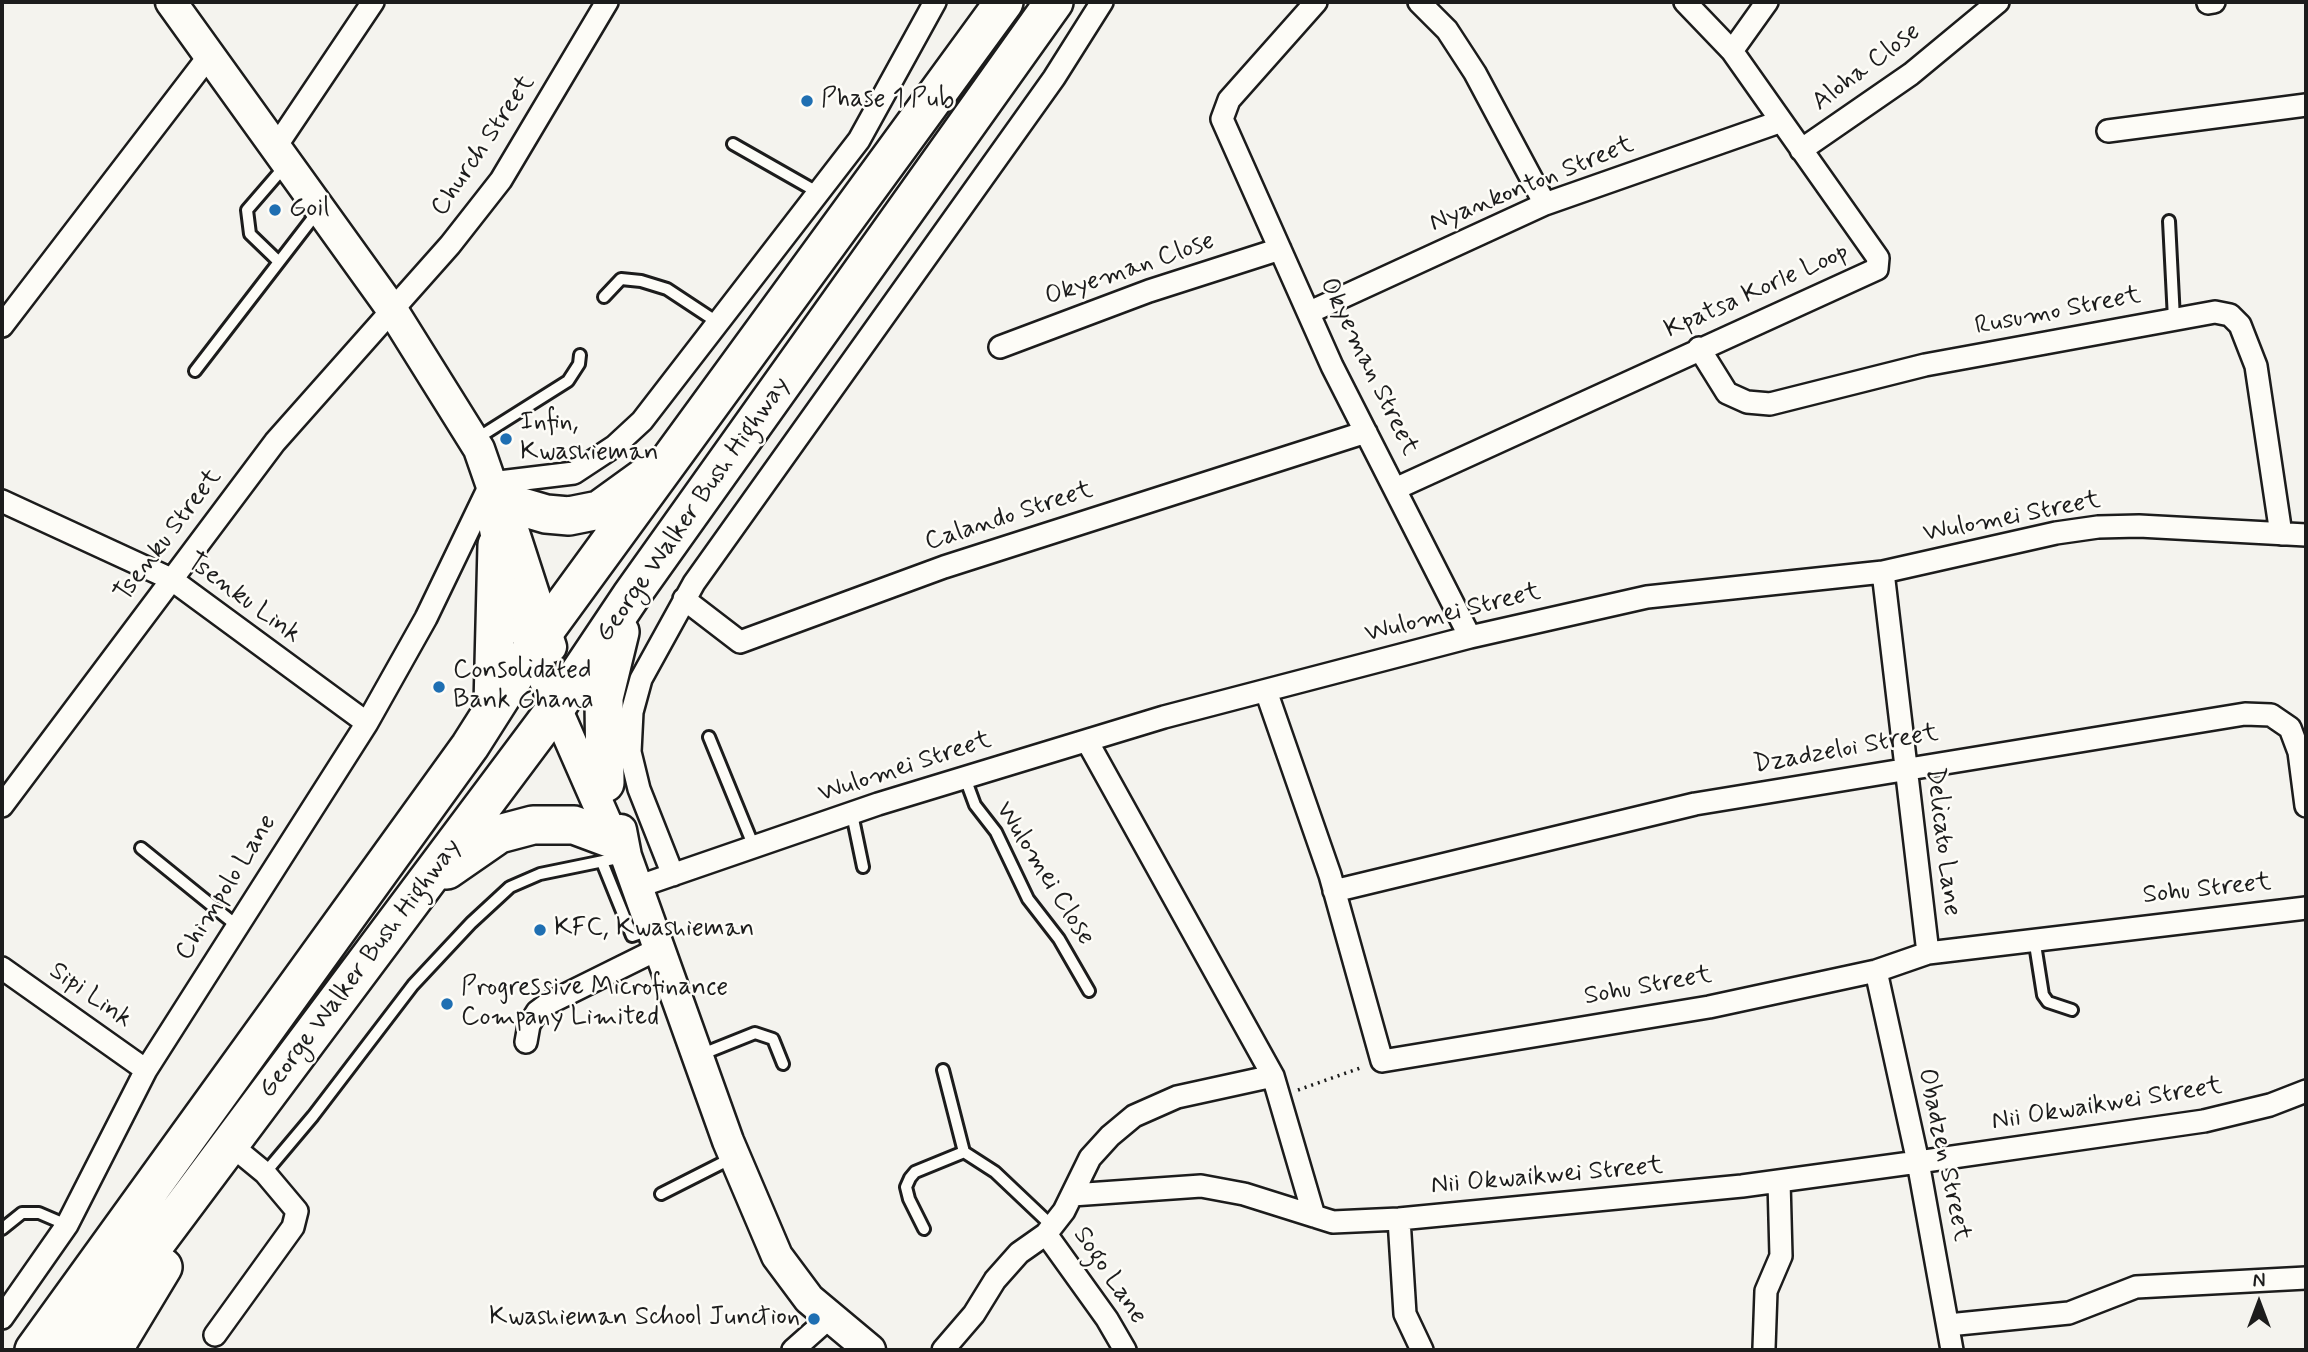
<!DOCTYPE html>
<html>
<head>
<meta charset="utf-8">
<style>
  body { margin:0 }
  #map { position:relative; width:2308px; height:1352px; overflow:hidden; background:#f4f3ee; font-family:Mynerve,sans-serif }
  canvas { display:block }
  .frame { position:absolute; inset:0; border:4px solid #1c1c1c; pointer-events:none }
  .north { position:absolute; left:2224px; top:1268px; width:70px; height:70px; -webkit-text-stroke:5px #fdfcf7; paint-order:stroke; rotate:0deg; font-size:19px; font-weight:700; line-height:28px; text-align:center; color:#1c1c1c }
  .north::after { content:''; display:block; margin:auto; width:24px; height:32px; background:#1c1c1c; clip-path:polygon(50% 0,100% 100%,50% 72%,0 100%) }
</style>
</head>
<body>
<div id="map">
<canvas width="2308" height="1352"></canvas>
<div class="frame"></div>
<div class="north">N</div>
</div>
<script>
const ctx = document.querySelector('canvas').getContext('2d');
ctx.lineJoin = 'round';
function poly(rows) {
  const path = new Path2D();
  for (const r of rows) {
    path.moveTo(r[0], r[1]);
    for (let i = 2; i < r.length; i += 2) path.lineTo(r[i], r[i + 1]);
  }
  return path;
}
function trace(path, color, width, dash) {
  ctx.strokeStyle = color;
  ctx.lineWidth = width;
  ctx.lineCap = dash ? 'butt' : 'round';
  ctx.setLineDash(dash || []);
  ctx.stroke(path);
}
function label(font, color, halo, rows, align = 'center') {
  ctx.font = font + ' Mynerve,sans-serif';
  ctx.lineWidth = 5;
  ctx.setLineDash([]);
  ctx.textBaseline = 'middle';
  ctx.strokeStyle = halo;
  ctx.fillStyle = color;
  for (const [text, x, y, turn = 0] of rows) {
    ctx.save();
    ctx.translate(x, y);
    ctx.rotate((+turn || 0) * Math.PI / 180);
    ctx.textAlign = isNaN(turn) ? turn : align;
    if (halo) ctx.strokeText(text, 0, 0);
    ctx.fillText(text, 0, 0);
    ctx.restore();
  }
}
const path = poly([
  [1298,1090,1363,1067]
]);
const lane = poly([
  [733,144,819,193],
  [2169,221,2174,319],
  [279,262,250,234,247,210,285,166],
  [604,297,621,279,641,281,667,289,720,324],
  [195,371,319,210],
  [476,439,568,381,579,364,580,355],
  [709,737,754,847],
  [965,778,975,805,996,832,1028,899,1059,939,1089,991],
  [852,814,863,867],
  [141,848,236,925],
  [602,862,632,936,649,930],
  [2034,938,2043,995,2048,1002,2072,1010],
  [700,1055,755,1033,773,1039,783,1064],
  [943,1070,964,1152],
  [964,1152,995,1172,1052,1226],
  [265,1173,313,1116,413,985,471,923,510,887,540,874,623,857],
  [661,1194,732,1158],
  [2,1229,22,1213,39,1213,67,1225],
  [924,1229,909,1199,906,1187,910,1178,915,1172,964,1152]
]);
const street = poly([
  [1316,2,1229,100,1222,119,1332,366,1470,637],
  [1419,2,1447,30,1475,73,1545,204],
  [2208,3,2214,2],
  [1732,51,1767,2],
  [2108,131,2306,105],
  [275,148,373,2],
  [1801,150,1911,74,1998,2],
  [1310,312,1545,204,1779,122],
  [2,326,209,56],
  [1000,347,1149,291,1280,249],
  [1699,348,1727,393,1747,402,1770,404,1925,365,2215,312,2230,315,2240,325,2256,366,2281,534],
  [1395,489,1877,269,1878,258,1732,51,1685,2],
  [2,501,171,579,367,723],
  [1883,572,1928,953],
  [684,599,740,642,944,567,1366,432],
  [1266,691,1330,875,1382,1061,1709,1007,1876,971,1928,953,2306,908],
  [1087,741,1273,1076,1314,1216],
  [2,806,275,442,450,245,501,180,607,2],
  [673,875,639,789,630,752,632,712,641,679,694,583,1054,78,1102,2],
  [637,887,878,804,1164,717,1470,637,1647,597,1883,572,2056,533,2098,527,2139,526,2306,535],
  [1334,891,1695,804,2245,714,2271,715,2290,728,2299,752,2306,806],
  [2,968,146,1070],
  [1876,971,1918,1162,1952,1350],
  [526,1042,529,1025,537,1012,549,1003,660,948],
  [1072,1195,1201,1186,1244,1194,1333,1222,1399,1219,1742,1186,1918,1162,2204,1121,2270,1105,2306,1091],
  [1399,1219,1405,1314,1422,1350],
  [1046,1234,1107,1319,1125,1350],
  [2,1318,67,1225,146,1070,367,723,426,618,491,483,574,473,615,446,642,421,859,140,935,2],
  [1948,1325,2069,1313,2136,1287,2306,1278],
  [215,1335,293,1227,297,1211,265,1173,231,1145],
  [1764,1348,1766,1291,1781,1256,1779,1181],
  [793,1350,829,1318],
  [943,1350,974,1314,995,1280,1019,1253,1046,1234,1064,1211,1090,1158,1110,1136,1134,1116,1177,1097,1273,1076]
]);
const secondary = poly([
  [171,2,391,308,479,449,496,498,491,508,505,582,556,708,606,822,623,851],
  [507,511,551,647],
  [621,830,626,856,728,1141,777,1256,809,1299,870,1350]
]);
const highway = poly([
  [505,502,546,514,569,516,599,510,646,476],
  [493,705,497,545],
  [605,783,604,698,620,632],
  [447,870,499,834,533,825,574,825,617,841],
  [34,1350,470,746,531,650,1004,2],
  [76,1350,556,708,631,596,1054,2],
  [113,1350,163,1267]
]);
const markers = [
  [807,101,7,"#1f6fb2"],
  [275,210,7,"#1f6fb2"],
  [506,439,7,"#1f6fb2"],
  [439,687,7,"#1f6fb2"],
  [540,930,7,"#1f6fb2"],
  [447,1004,7,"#1f6fb2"],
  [814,1319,7,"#1f6fb2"]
];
const streetNames = [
  ["Aloha Close",1867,68,-37],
  ["Church Street",484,146,-56],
  ["Nyankonton Street",1532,185,-22],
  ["Okyeman Close",1130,270,-19],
  ["Kpatsa Korle Loop",1757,292,-24],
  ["Rusumo Street",2058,312,-11],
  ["Okyeman Street",1368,367,64],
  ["George Walker Bush Highway",694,510,-55],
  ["Calando Street",1009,517,-18],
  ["Wulomei Street",2012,518,-11],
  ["Tsenku Street",169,536,-53],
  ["Tsenku Link",243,599,36],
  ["Wulomei Street",1453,614,-14],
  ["Dzadzeloi Street",1846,750,-10],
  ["Wulomei Street",905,768,-18],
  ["Delicato Lane",1942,842,83],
  ["Wulomei Close",1044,874,58],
  ["Chimpolo Lane",227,888,-58],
  ["Sohu Street",2207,890,-6],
  ["George Walker Bush Highway",361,969,-53],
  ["Sohu Street",1648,987,-10],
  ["Sipi Link",90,996,35],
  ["Nii Okwaikwei Street",2107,1105,-9],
  ["Obadzen Street",1943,1155,78],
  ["Nii Okwaikwei Street",1547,1177,-5],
  ["Sogo Lane",1109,1276,56]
];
const poiNames = [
  ["Phase 1 Pub",821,101],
  ["Goil",289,210],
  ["Infin,",520,424],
  ["Kwashieman",520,454],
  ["Consolidated",453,672],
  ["Bank Ghana",453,702],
  ["KFC, Kwashieman",554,930],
  ["Progressive Microfinance",461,989],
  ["Company Limited",461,1019],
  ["Kwashieman School Junction",800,1319,"right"]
];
trace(lane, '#1c1c1c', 16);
trace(street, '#1c1c1c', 26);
trace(secondary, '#1c1c1c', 35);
trace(highway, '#1c1c1c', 42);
trace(path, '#1c1c1c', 3.5, [2, 5]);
trace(lane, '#fdfcf7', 10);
trace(street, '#fdfcf7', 21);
trace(secondary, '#fdfcf7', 30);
trace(highway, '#fdfcf7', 37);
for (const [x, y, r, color] of markers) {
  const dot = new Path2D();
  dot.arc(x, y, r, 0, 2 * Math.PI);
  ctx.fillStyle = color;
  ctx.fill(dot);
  trace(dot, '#fdfcf7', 2.5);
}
label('26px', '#1c1c1c', '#fdfcf7', streetNames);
label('26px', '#1c1c1c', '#fdfcf7', poiNames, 'left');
</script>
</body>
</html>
